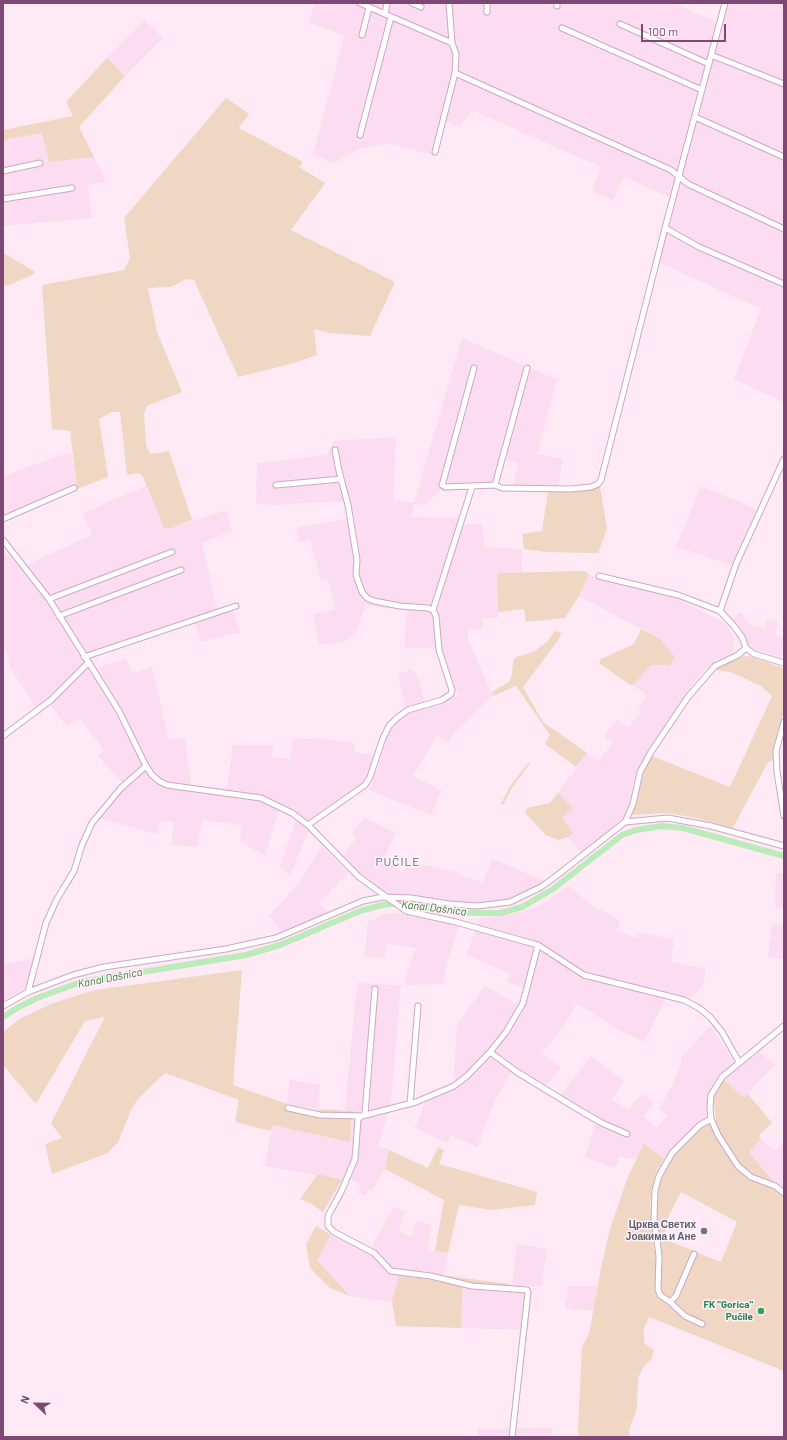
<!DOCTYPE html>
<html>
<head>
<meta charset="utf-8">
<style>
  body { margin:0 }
  #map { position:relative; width:787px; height:1440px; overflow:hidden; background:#ffe9f5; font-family:Barlow,sans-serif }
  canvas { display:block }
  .frame { position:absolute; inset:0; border:4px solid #7d4873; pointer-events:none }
  .north { position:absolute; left:16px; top:1384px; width:40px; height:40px; -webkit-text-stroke:3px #fff1f9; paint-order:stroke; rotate:292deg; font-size:11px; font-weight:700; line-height:16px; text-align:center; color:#7d4873 }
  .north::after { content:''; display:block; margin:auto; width:14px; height:18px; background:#7d4873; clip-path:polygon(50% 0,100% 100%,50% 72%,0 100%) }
  .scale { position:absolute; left:641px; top:24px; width:85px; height:18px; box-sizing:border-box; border:2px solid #7d4873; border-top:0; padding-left:5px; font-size:12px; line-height:14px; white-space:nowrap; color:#7d4873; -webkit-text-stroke:3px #fff1f9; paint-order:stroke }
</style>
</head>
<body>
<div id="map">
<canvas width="787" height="1440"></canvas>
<div class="frame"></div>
<div class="north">N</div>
<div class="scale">100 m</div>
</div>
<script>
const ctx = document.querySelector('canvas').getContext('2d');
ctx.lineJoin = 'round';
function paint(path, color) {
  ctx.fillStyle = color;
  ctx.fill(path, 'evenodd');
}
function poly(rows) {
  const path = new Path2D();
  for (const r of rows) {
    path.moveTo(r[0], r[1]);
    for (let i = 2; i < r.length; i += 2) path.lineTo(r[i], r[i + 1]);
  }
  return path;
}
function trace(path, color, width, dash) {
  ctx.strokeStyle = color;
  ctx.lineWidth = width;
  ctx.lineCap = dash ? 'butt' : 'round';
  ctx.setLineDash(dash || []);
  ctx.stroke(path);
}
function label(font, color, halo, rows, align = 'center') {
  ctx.font = font + ' Barlow,sans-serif';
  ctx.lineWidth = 3;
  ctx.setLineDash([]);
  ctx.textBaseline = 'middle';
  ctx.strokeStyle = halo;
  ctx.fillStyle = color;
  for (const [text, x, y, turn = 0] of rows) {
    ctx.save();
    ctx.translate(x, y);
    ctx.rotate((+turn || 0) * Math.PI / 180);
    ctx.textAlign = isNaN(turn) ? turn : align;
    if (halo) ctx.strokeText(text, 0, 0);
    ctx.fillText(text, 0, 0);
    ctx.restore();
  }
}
const residential = poly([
  [315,3,674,3,722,25,728,3,784,3,784,402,734,379,761,309,654,260,670,197,624,177,613,200,592,191,601,167,472,110,459,126,446,122,436,156,390,143,361,148,334,163,313,155,344,36,309,22],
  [145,20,163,38,125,76,107,58],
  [42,132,49,162,94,157,106,182,88,185,92,218,3,226,3,140],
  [462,338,557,380,537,454,563,459,558,486,513,486,518,463,500,459,494,483,447,485,425,505,414,504,411,517,459,518,457,525,482,524,485,547,522,549,522,573,497,573,498,617,483,619,483,628,468,631,468,640,493,696,459,728,448,742,437,735,413,776,441,790,431,815,368,790,375,776,388,734,394,725,408,712,405,707,398,674,412,669,420,682,426,708,437,705,458,695,441,647,430,648,404,648,407,611,366,605,355,634,346,641,319,645,313,614,335,609,328,579,321,580,310,540,299,542,296,528,347,519,344,501,274,505,259,504,256,502,257,463,327,455,334,441,396,437,393,500,414,503],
  [71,452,77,489,3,522,3,476],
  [146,486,164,528,172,528,227,510,231,531,202,543,216,606,217,609,232,605,240,632,201,642,193,617,89,655,98,668,126,658,133,673,152,667,169,740,185,737,191,785,227,789,233,745,273,745,272,757,290,759,293,738,326,739,355,743,354,752,374,755,368,774,361,784,315,815,290,875,280,867,298,813,281,803,265,856,240,841,241,825,202,820,197,847,171,845,174,822,160,821,157,834,98,818,123,783,98,756,104,750,80,718,67,726,47,701,37,709,10,667,8,655,3,645,3,549,22,569,28,564,92,535,83,513],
  [701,486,756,509,732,565,676,547],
  [589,575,676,598,721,621,731,630,734,641,733,652,717,660,704,670,694,682,645,756,634,776,630,802,625,815,612,828,581,853,568,837,573,833,561,818,573,808,558,793,587,753,599,761,613,742,604,736,617,719,629,727,641,711,638,709,647,695,633,685,651,665,670,665,659,638,579,596],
  [741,612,750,625,764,629,767,618,778,621,775,636,784,637,783,654,780,657,752,648,732,619],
  [365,818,396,833,383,860,402,872,413,862,459,873,463,877,483,882,492,859,546,881,511,899,474,904,390,894,369,882,343,856,356,838,352,834],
  [322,846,348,873,319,903,329,912,282,933,269,916,299,883],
  [776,873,784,873,784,908,775,907],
  [568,886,592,905,620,921,617,931,636,938,639,933,674,939,671,962,706,969,703,986,690,998,669,992,644,1042,613,1027,592,1012,576,1004,563,1027,542,1053,561,1068,546,1086,561,1095,591,1056,624,1081,612,1100,628,1109,642,1094,654,1103,643,1117,657,1127,668,1115,659,1109,672,1086,681,1063,681,1058,710,1026,738,1068,759,1052,775,1064,744,1098,719,1077,713,1083,708,1095,708,1118,676,1144,664,1159,644,1143,636,1159,619,1157,615,1168,585,1157,595,1124,510,1073,494,1103,477,1147,451,1135,447,1143,415,1128,425,1103,460,1084,454,1077,457,1024,485,986,516,1004,520,998,523,987,507,982,509,973,466,955,480,918,510,915,530,909,541,905],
  [399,913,407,916,459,926,447,963,443,984,403,985,416,948,387,944,385,958,364,956,368,922,385,914],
  [784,923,784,959,768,957,772,924,782,925],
  [34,958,26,988,3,1000,3,965],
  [357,983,401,985,391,1104,378,1146,389,1150,385,1169,372,1191,368,1190,365,1196,358,1193,361,1185,350,1179,342,1180,265,1166,272,1125,350,1142,352,1111,345,1110],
  [290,1080,320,1085,319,1109,287,1104],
  [761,1139,775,1151,784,1142,784,1190,775,1184,749,1152],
  [394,1207,405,1212,399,1231,412,1236,416,1221,431,1225,428,1250,448,1253,445,1275,425,1271,401,1269,392,1302,350,1296,317,1260,331,1235,368,1253],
  [517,1244,547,1249,542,1286,512,1286],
  [568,1286,597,1286,594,1311,565,1308],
  [463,1287,489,1290,532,1291,528,1330,461,1328],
  [552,1428,552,1437,478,1437,478,1429]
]);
const green = poly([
  [107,58,125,76,79,127,94,157,49,162,42,133,3,140,3,130,73,116,66,102],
  [226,98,249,114,239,128,303,162,299,167,325,183,291,230,395,282,370,336,329,333,314,329,317,355,294,363,238,377,194,280,186,279,171,287,148,288,157,332,182,392,147,406,144,414,146,445,150,454,169,451,192,520,172,528,164,528,142,475,138,473,127,475,120,412,112,412,99,419,108,477,77,489,70,431,52,429,42,285,124,270,130,258,124,218],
  [3,253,34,271,34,274,7,286,3,284],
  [600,486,607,529,598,553,545,552,524,549,522,534,542,531,548,492,592,489],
  [585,571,589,575,579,596,565,618,526,622,524,609,498,612,497,573],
  [641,629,659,638,675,657,670,665,651,665,633,685,630,685,599,663,601,659,634,644],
  [555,631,561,632,559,639,523,687,543,722,587,753,576,767,545,744,550,735,516,686,493,696,492,692,509,682,512,675,513,661,516,657,533,652,547,642],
  [748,656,784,668,784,710,774,760,768,762,733,828,696,818,668,813,632,815,645,769,652,756,730,787,772,696,761,686,731,672,714,670,738,657],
  [529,762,530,763,512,788,503,805,501,804,510,786],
  [558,793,573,808,562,818,573,833,568,837,558,840,546,835,525,813,527,808,550,803],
  [242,970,233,1085,287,1104,286,1109,318,1117,319,1109,352,1111,350,1142,272,1125,271,1131,235,1122,239,1100,165,1073,139,1098,132,1108,118,1142,108,1153,52,1174,45,1144,62,1138,51,1123,105,1017,85,1021,36,1104,3,1065,3,1032,20,1019,53,1003,95,990],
  [724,1080,744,1098,748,1094,772,1123,759,1135,761,1139,749,1152,775,1184,772,1187,784,1196,784,1371,649,1317,644,1329,644,1343,654,1350,651,1360,644,1366,638,1378,637,1408,629,1430,630,1437,579,1437,578,1428,582,1347,589,1334,602,1263,610,1229,627,1179,644,1143,664,1159,657,1171,650,1203,654,1251,660,1242,656,1223,656,1203,660,1183,668,1165,685,1142,707,1124,716,1120,713,1098,717,1088],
  [681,1192,737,1222,721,1262,664,1239,668,1217],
  [438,1147,444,1150,439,1164,537,1192,535,1205,493,1210,459,1205,448,1253,435,1251,444,1200,385,1169,389,1150,428,1168],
  [318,1174,342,1180,323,1212,312,1204,300,1199],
  [316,1226,331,1235,317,1260,350,1296,330,1288,310,1268,306,1244],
  [399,1276,419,1277,446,1283,448,1276,510,1284,510,1286,463,1282,461,1328,396,1326,392,1302]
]);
const canal = poly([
  [3,1017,17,1008,37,998,81,982,246,955,280,945,360,911,382,905,402,903,446,911,476,913,501,913,522,907,553,889,622,835,636,830,662,826,683,828,784,856]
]);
const minor = poly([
  [360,3,385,14],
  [387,3,385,14,452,43],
  [412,3,421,7],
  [449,3,452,43,456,54,455,73,671,170,688,184,784,229],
  [557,3,557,6],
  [725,3,665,228,699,247,784,284],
  [487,12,487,3],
  [620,24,709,64],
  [562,28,702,90],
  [362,35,369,8],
  [711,55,784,84],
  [695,117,784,157],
  [360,135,391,17],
  [435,152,455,73],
  [3,171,40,163],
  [3,199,72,188],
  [474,368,443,482,442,485,445,487,495,485,527,368],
  [276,485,341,479],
  [495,485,502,488,571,489,591,487,598,484,601,480,665,228],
  [3,519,74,488],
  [3,540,49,599,119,711,146,766,152,775,159,781,167,785,261,798,292,813,308,825,359,877,406,911,456,922,527,942,538,945,584,975,684,1000,699,1008,710,1017,722,1032,739,1062],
  [599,576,678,595,720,611,733,625,742,637,746,648,754,654,784,663],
  [49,599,172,552],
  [433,610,472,487],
  [720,611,736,564,784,459],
  [59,616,181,570],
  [84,657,236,606],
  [784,722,776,751,777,772,784,816],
  [3,736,51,700,88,663],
  [625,822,633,804,640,772,651,752,688,697,715,666,738,655,746,648],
  [308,825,365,785,370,777,383,738,389,726,397,718,408,710,442,700,451,694,452,690,439,650,436,616,433,610,428,608,400,606,374,601,367,598,362,592,356,575,357,560,348,505,339,471,335,450],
  [28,992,46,923,57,899,74,871,82,845,92,823,121,788,146,766],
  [3,1006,28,992,73,975,104,967,226,949,276,938,363,901,383,897,411,898,449,904,477,906,510,902,541,887,555,877,625,822,668,818,711,826,784,846],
  [784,1026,722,1077,711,1095,710,1107,711,1119,718,1135,738,1166,751,1177,775,1186,784,1193],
  [490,1052,517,1072,576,1108,602,1123,627,1134],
  [410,1104,418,1006],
  [288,1108,320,1115,362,1116,416,1102,454,1086,467,1076,490,1052,506,1032,523,1003,538,945],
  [365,1114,375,989],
  [362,1116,358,1119,355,1159,342,1190,328,1216,328,1226,334,1232,374,1253,391,1271,431,1276,472,1286,527,1290,528,1292,512,1437],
  [694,1254,676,1296,670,1302,660,1295,658,1289,659,1256,654,1218,655,1190,659,1176,672,1153,700,1125,711,1119],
  [670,1302,685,1316,702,1324]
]);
const markers = [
  [704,1231,4,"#6b7280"],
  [761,1311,4,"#2e9e5b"]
];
const worshipNames = [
  ["Црква Светих",696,1225],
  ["Јоакима и Ане",696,1237]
];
const leisureNames = [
  ["FK \"Gorica\"",753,1305],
  ["Pučile",753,1317]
];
const waterNames = [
  ["Kanal Dašnica",434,908,7],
  ["Kanal Dašnica",110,978,-11]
];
const quarterNames = [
  ["PUČILE",398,862]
];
paint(residential, '#fcdcf0');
paint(green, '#efd7c4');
trace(canal, '#bbebba', 6);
trace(minor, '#cea6c4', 7);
trace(minor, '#fff', 5);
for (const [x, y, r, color] of markers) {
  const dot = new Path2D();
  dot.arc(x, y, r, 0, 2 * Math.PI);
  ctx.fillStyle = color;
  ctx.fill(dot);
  trace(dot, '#fff1f9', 1.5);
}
label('bold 10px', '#5b616d', '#fff1f9', worshipNames, 'right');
label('bold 10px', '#27864d', '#fff1f9', leisureNames, 'right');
label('italic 11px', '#377c37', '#fff1f9', waterNames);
ctx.letterSpacing = '1px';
label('12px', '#58718b', '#fff1f9', quarterNames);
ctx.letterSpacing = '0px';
</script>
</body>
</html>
